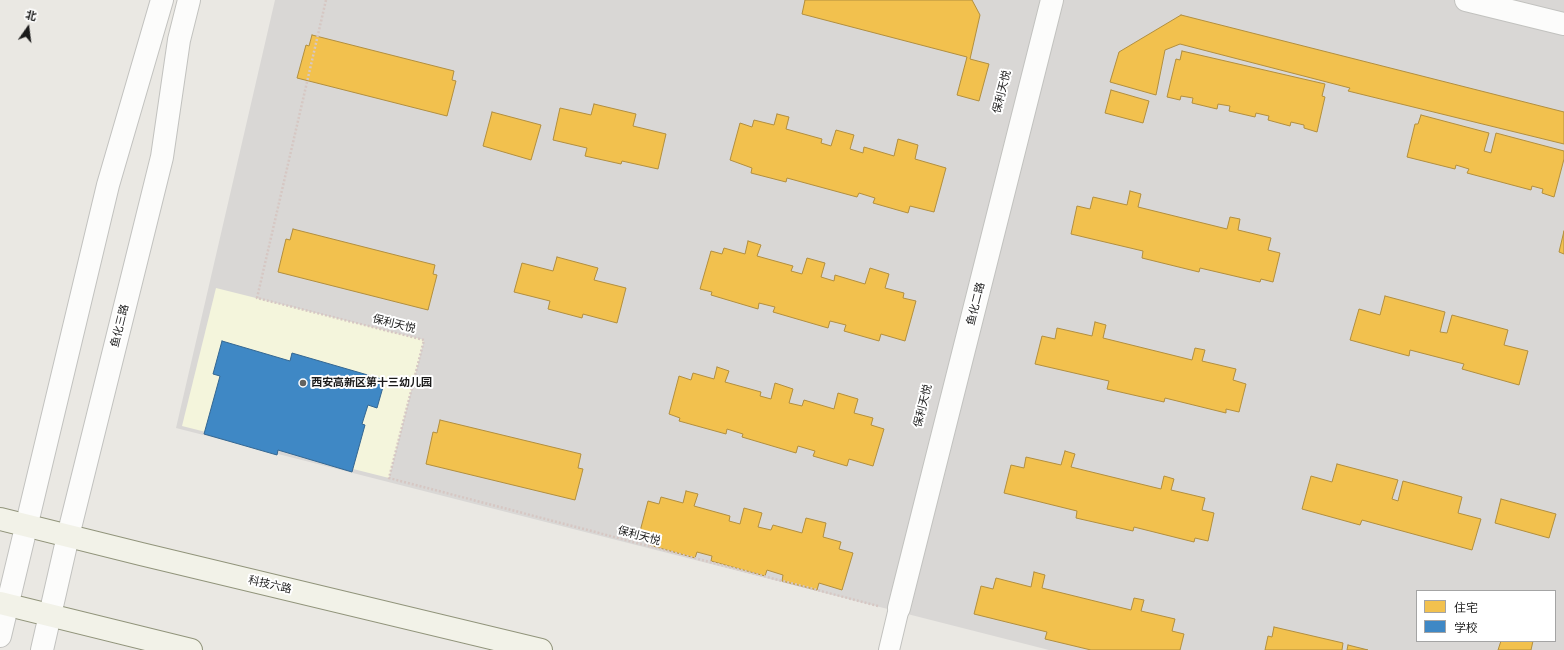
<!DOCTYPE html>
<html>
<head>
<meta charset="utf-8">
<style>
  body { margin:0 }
  #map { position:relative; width:1564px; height:650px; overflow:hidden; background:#eae8e3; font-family:Rubik,"Noto Sans SC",sans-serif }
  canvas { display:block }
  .legend { position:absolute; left:1416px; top:590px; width:140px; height:52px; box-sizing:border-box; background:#fff; border:1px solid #a4a4a4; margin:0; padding:5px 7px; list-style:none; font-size:12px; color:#1b1b1b }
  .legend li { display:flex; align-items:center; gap:8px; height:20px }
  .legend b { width:20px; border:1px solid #a4a4a4 }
  .north { position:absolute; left:8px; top:8px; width:40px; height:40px; -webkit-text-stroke:3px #fff; paint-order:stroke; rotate:14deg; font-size:11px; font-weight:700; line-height:16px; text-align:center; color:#1b1b1b }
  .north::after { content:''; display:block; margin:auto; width:14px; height:18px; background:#1b1b1b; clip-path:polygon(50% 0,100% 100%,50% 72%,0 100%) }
</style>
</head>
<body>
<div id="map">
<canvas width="1564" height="650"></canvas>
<ul class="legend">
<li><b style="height:11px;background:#f2c14e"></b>住宅</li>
<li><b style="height:11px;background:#3f88c5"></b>学校</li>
</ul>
<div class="north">北</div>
</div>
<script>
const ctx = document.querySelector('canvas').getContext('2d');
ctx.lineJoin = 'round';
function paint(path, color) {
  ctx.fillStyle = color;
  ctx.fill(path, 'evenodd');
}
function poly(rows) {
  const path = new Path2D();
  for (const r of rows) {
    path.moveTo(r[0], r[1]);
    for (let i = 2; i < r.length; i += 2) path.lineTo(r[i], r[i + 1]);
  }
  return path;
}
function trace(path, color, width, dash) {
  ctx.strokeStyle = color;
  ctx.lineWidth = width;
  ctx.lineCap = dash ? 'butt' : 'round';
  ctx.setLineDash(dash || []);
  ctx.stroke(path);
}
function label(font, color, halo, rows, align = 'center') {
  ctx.font = font + ' Rubik,"Noto Sans SC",sans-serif';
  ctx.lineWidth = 4;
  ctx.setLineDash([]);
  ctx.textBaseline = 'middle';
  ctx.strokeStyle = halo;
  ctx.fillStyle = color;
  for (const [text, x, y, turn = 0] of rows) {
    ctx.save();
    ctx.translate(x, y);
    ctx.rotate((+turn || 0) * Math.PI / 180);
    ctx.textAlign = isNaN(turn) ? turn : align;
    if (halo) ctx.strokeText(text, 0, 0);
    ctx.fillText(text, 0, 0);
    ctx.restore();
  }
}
const residential = poly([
  [275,0,1564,0,1564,650,1049,650,176,428],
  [1417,591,1555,591,1555,641,1417,641]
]);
const education = poly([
  [216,288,424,340,389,478,182,426]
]);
const homes = poly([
  [805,0,972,0,980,15,970,59,989,64,979,101,957,95,967,57,802,14,805,0],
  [1181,15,1564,112,1564,144,1348,91,1350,88,1180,44,1165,50,1156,95,1110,82,1119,52,1181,15],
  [312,35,454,71,452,80,456,81,447,116,297,78,306,45,309,46,312,35],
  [1182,51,1325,84,1322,96,1325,97,1317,132,1304,128,1304,125,1291,122,1290,126,1268,120,1269,116,1256,113,1255,117,1229,111,1230,106,1218,104,1217,109,1192,103,1193,98,1181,96,1180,100,1167,97,1176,59,1180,60,1182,51],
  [1111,90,1149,101,1143,123,1105,113,1111,90],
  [594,104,636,114,633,126,666,134,658,169,622,161,621,164,585,156,587,148,553,140,560,108,591,115,594,104],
  [492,112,541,125,531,160,483,146,492,112],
  [777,114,789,117,786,129,822,139,821,143,831,146,836,130,854,135,850,149,863,153,864,147,894,156,898,139,918,145,915,159,946,168,934,212,910,206,908,213,873,203,875,198,859,193,857,197,787,178,786,182,751,173,752,168,730,160,740,123,752,127,754,120,774,125,777,114],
  [1421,115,1489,133,1484,151,1491,153,1496,133,1564,151,1564,159,1554,197,1542,193,1543,189,1532,186,1531,190,1467,173,1469,169,1456,165,1455,169,1407,157,1415,124,1418,124,1421,115],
  [1130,191,1141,194,1138,207,1227,229,1230,217,1240,219,1238,230,1271,238,1268,250,1280,253,1273,282,1261,279,1260,282,1200,268,1199,272,1142,258,1143,251,1071,234,1077,206,1090,209,1093,197,1127,205,1130,191],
  [293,229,435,265,433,274,437,275,428,310,278,272,286,239,290,240,293,229],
  [1564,231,1564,254,1559,252,1564,231],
  [748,241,761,245,757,256,793,266,791,271,802,274,807,258,825,263,821,277,834,281,835,275,865,284,870,268,889,274,885,288,904,293,903,298,916,301,905,341,881,334,879,341,844,331,846,325,830,321,828,328,773,312,775,307,759,303,758,309,711,295,712,292,700,289,711,251,722,254,724,248,745,254,748,241],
  [557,257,598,268,594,280,626,288,617,323,583,314,582,318,548,309,550,301,514,292,522,263,553,271,557,257],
  [1385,296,1445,312,1440,332,1447,333,1452,315,1508,330,1504,345,1528,351,1519,385,1462,369,1464,364,1410,350,1409,356,1350,340,1359,309,1380,315,1385,296],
  [1095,322,1106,325,1103,338,1192,360,1195,348,1205,350,1202,361,1236,369,1233,380,1246,384,1239,412,1226,409,1226,413,1165,398,1164,402,1107,389,1109,381,1035,364,1042,336,1055,339,1057,328,1092,336,1095,322],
  [717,367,729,371,725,382,761,392,760,396,771,399,775,383,793,389,789,403,802,406,804,400,834,409,838,393,858,399,854,413,873,418,871,425,884,429,873,466,849,459,847,466,813,456,815,451,798,446,796,453,742,437,743,434,727,429,726,434,679,421,680,418,669,414,679,376,691,380,693,373,714,379,717,367],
  [440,420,581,454,578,468,583,469,575,500,426,464,433,432,437,433,440,420],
  [1065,451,1075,454,1071,467,1161,489,1164,476,1174,479,1171,490,1205,498,1202,510,1214,513,1208,541,1195,538,1194,542,1134,527,1133,531,1076,518,1077,511,1004,493,1011,465,1024,468,1026,457,1061,465,1065,451],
  [1337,464,1398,480,1392,499,1398,501,1403,481,1462,497,1458,513,1481,519,1472,550,1362,520,1360,525,1302,509,1311,476,1332,482,1337,464],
  [686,491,698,494,694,506,730,516,729,521,740,524,744,508,762,513,758,527,771,530,773,525,802,533,806,518,826,523,823,537,841,542,839,549,853,553,842,590,819,583,817,590,782,581,783,575,767,570,765,576,711,561,712,556,697,552,695,558,649,545,650,542,638,539,648,501,659,504,661,497,683,503,686,491],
  [1501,499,1556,514,1549,538,1495,523,1501,499],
  [1034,572,1045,575,1042,588,1131,610,1134,598,1144,600,1141,611,1175,619,1172,631,1184,634,1180,650,1091,650,1045,639,1047,632,974,614,981,586,993,589,996,578,1031,587,1034,572],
  [1274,627,1343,643,1342,650,1265,650,1268,636,1272,637,1274,627],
  [1501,641,1533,641,1531,650,1498,650,1501,641],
  [1348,645,1368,650,1347,650,1348,645]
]);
const schools = poly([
  [222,341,290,361,292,353,385,380,377,408,368,405,362,424,365,425,352,472,278,450,277,455,204,434,220,376,213,374,222,341]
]);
const path = poly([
  [326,0,257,298,424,340,389,478,878,606]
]);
const minor = poly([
  [889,650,899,608]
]);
const tertiary = poly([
  [1466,0,1564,24],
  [899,608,1052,0],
  [0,636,108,185,162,0],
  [42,650,68,536,162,157,179,40,189,0]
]);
const secondary = poly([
  [0,519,141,554,541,650],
  [0,603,191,650]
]);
const markers = [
  [303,383,4,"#636361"]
];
const streetNames = [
  ["保利天悦",1002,92,-76],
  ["鱼化二路",976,304,-76],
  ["保利天悦",394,324,14],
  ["鱼化三路",120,326,-76],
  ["保利天悦",923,406,-76],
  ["保利天悦",639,536,15],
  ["科技六路",270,585,13]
];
const poiNames = [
  ["西安高新区第十三幼儿园",311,383]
];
paint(residential, '#d9d7d5');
paint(education, '#f4f5dc');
paint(homes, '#f2c14e');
trace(homes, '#b28f3f', 1);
paint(schools, '#3f88c5');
trace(schools, '#346792', 1);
trace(minor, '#c2c2bf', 22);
trace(tertiary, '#c2c2bf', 24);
trace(secondary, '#91947b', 24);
trace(path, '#d6c7c3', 2.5, [2, 2]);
trace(minor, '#fcfcfb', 20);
trace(tertiary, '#fcfcfb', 22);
trace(secondary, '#f2f2e8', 22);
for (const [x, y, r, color] of markers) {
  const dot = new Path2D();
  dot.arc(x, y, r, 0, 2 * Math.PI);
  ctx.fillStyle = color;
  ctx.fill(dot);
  trace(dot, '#fff', 1.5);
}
label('11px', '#1b1b1b', '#fff', streetNames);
label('bold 11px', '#1b1b1b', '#fff', poiNames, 'left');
</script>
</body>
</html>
